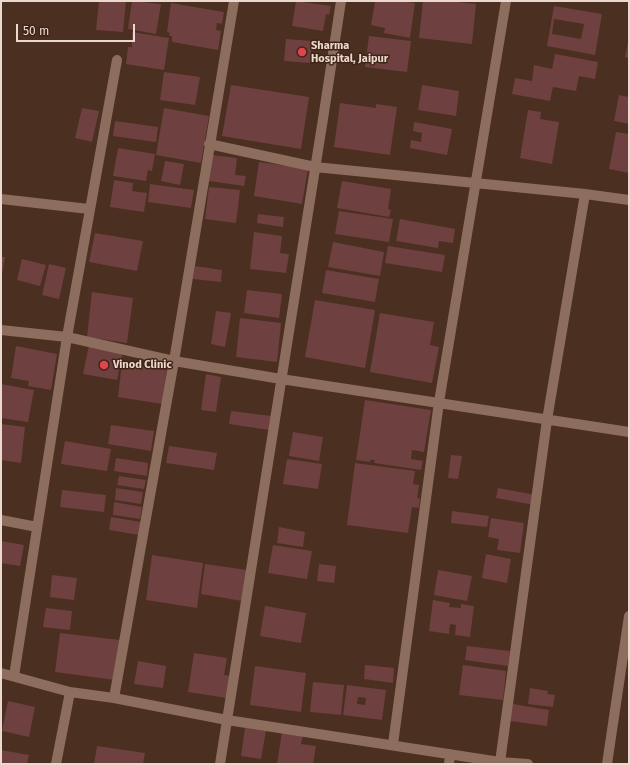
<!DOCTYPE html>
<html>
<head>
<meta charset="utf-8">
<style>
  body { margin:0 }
  #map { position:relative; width:630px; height:765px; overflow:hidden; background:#4b2f20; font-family:"Fira Sans",sans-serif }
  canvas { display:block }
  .frame { position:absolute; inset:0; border:2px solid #ebd8cf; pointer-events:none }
  .scale { position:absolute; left:16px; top:24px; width:119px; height:18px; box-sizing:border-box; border:2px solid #ebd8cf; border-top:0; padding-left:5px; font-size:12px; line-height:14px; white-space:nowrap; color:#ebd8cf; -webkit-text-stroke:3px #402517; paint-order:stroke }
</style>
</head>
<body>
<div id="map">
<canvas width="630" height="765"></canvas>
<div class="frame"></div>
<div class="scale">50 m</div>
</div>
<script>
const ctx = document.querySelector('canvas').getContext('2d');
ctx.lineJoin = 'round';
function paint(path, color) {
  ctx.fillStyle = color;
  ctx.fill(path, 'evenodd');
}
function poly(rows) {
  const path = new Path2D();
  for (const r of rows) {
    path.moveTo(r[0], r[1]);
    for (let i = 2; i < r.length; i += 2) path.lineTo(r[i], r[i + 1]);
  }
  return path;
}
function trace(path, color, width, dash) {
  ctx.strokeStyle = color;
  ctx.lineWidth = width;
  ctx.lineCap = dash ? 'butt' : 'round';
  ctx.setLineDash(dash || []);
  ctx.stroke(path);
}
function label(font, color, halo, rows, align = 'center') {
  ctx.font = font + ' "Fira Sans",sans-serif';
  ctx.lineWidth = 3;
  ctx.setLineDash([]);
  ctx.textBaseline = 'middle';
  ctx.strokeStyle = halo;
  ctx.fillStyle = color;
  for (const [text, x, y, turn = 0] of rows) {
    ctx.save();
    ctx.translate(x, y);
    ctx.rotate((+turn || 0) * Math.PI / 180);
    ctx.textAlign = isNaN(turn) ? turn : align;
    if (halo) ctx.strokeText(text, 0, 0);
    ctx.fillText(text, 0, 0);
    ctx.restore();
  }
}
const building = poly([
  [99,1,126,1,123,32,96,30],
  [132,1,161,4,156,34,128,29],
  [296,1,331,6,329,15,326,14,323,31,292,26],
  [375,1,401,1,415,3,410,38,384,33,385,28,371,25],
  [423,1,448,1,476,4,472,44,419,38],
  [171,3,224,12,222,24,217,23,216,30,221,31,218,50,172,42,172,36,169,36,170,33,167,32],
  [554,6,602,14,595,55,547,46],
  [554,19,584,24,581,39,552,34],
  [132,32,169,38,164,70,126,64,128,47,132,47],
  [369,36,411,41,407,72,365,67],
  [286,39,312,41,310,63,284,61],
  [628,42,629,42,629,58,625,57],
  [555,54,598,62,595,79,579,76,576,91,553,87,550,101,512,94,515,78,532,81,534,65,552,69],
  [164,72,200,77,195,105,160,100],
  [231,85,309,97,301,149,222,136],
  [422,85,459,91,456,116,418,110],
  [619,95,629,97,629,124,614,121],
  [340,103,376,108,376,104,397,107,390,155,334,147],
  [82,108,99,111,92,142,75,138],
  [164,108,209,116,201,163,156,155],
  [528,110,541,112,540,119,559,122,552,164,520,158],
  [115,121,158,127,156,142,113,136],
  [414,122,452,129,447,155,410,148,411,140,421,142,422,133,413,131],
  [616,132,629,134,629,173,609,169],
  [118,148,155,154,152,171,148,170,146,181,113,176],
  [212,155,237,158,235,175,246,176,244,186,209,181],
  [165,161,184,164,180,185,161,181],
  [259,162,308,169,302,204,254,196],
  [114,180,133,183,132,191,147,193,144,212,110,207],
  [342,181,391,189,388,209,391,210,389,217,337,208],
  [150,184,194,190,191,208,148,202],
  [209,187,240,190,236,223,205,219],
  [339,211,393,219,389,242,335,234],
  [258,214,284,217,283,227,257,223],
  [400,219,455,229,453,243,439,241,438,248,396,241],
  [254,232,282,236,280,253,289,254,286,273,250,269],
  [95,233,143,241,137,271,89,262],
  [333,242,384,252,380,276,328,267],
  [388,246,445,255,442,272,385,263],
  [1,257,5,257,2,274,1,274],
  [22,259,46,265,40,286,17,280],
  [49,264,66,268,59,299,42,295],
  [195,266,222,270,221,282,193,279],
  [326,270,379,279,375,302,322,293],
  [247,290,282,294,279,318,244,313],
  [92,292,133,298,127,343,87,337],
  [315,300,375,310,365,368,305,357],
  [216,311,231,313,225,347,211,344],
  [380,313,434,322,430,345,439,347,432,383,370,372],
  [240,318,281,323,277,362,236,357],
  [89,345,123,351,117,380,83,374],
  [16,346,57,354,51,390,28,386,29,381,11,378],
  [122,363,167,370,162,404,118,397],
  [206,374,221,377,216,412,201,410],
  [1,384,34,390,28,422,1,418],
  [365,400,431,410,424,452,412,450,411,459,423,461,421,470,374,463,375,460,370,460,370,462,356,460],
  [231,411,271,416,269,430,229,424],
  [1,424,25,427,21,463,1,460],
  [111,425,154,431,151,451,108,444],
  [293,432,323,437,319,461,289,456],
  [65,441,111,449,107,471,61,464],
  [169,446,217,453,214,470,166,463],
  [451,455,462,456,458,479,448,478],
  [116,458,148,463,147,476,114,471],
  [287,459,322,464,318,489,283,484],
  [355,463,415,471,413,484,419,485,417,498,420,498,419,508,412,507,408,533,347,525],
  [119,476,146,480,144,489,117,485],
  [116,488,143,492,141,504,115,500],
  [498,488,536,495,534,505,496,498],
  [62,490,106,495,104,512,60,507],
  [114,502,142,507,140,519,113,515],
  [452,511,489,516,487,527,451,523],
  [111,517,141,522,139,535,109,530],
  [491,518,524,523,520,553,497,550,499,539,488,537],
  [279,527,305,532,303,547,277,543],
  [1,541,24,545,20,566,1,563],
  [273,545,312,551,307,579,268,573],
  [486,554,511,559,507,583,482,578],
  [152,555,203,563,197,608,146,600],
  [205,564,247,570,242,601,201,594],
  [319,564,336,566,334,583,317,581],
  [438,570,472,576,467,601,434,595],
  [52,575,77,578,74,600,50,597],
  [433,600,450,603,449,607,461,608,461,604,474,606,470,637,455,635,456,625,450,624,449,634,429,631],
  [265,606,306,613,301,643,260,636],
  [46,608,72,611,70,630,43,627],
  [60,633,120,640,115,680,55,672],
  [467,646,510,651,508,666,465,660],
  [194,653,227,658,224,675,230,676,227,698,188,692],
  [138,661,166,666,163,688,134,684],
  [365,665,394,668,393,683,364,679],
  [463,665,506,671,503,700,459,695],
  [255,666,306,673,301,712,250,705],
  [313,682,344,685,341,715,310,712],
  [347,685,386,690,382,720,343,715],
  [358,697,366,698,365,705,357,704],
  [530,688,548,691,547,694,555,695,553,707,528,704],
  [8,701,35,707,29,737,2,731],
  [513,704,549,710,547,726,510,721],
  [245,728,266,731,261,759,241,756],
  [282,732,303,735,301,744,316,746,313,764,277,764],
  [97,746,145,753,143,764,94,764],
  [1,750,29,755,27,764,1,764]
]);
const street = poly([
  [209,144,315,167,585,194,629,200],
  [1,199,89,209],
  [1,330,67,337,174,361,281,379,629,432],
  [1,520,37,527],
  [1,673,70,692,114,698,227,720,500,762,528,764],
  [14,676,67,337,117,60],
  [114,698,174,361,234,1],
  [393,744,439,402,506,1],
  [500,762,547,420,585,194],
  [56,764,70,692],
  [220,764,323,119,341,1],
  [449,764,450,754]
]);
const secondary = poly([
  [607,764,629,616]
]);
const markers = [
  [302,52,5,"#e0444e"],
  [104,365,5,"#e0444e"]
];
const poiNames = [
  ["Sharma",311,46],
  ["Hospital, Jaipur",311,59],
  ["Vinod Clinic",113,365]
];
paint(building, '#6e403f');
trace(street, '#8d6d5d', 10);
trace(secondary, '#8d6d5d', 10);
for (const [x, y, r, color] of markers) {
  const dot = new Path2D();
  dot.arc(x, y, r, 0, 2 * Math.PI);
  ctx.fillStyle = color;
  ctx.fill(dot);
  trace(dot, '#402517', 1.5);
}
label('bold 11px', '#ebd8cf', '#402517', poiNames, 'left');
</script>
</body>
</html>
